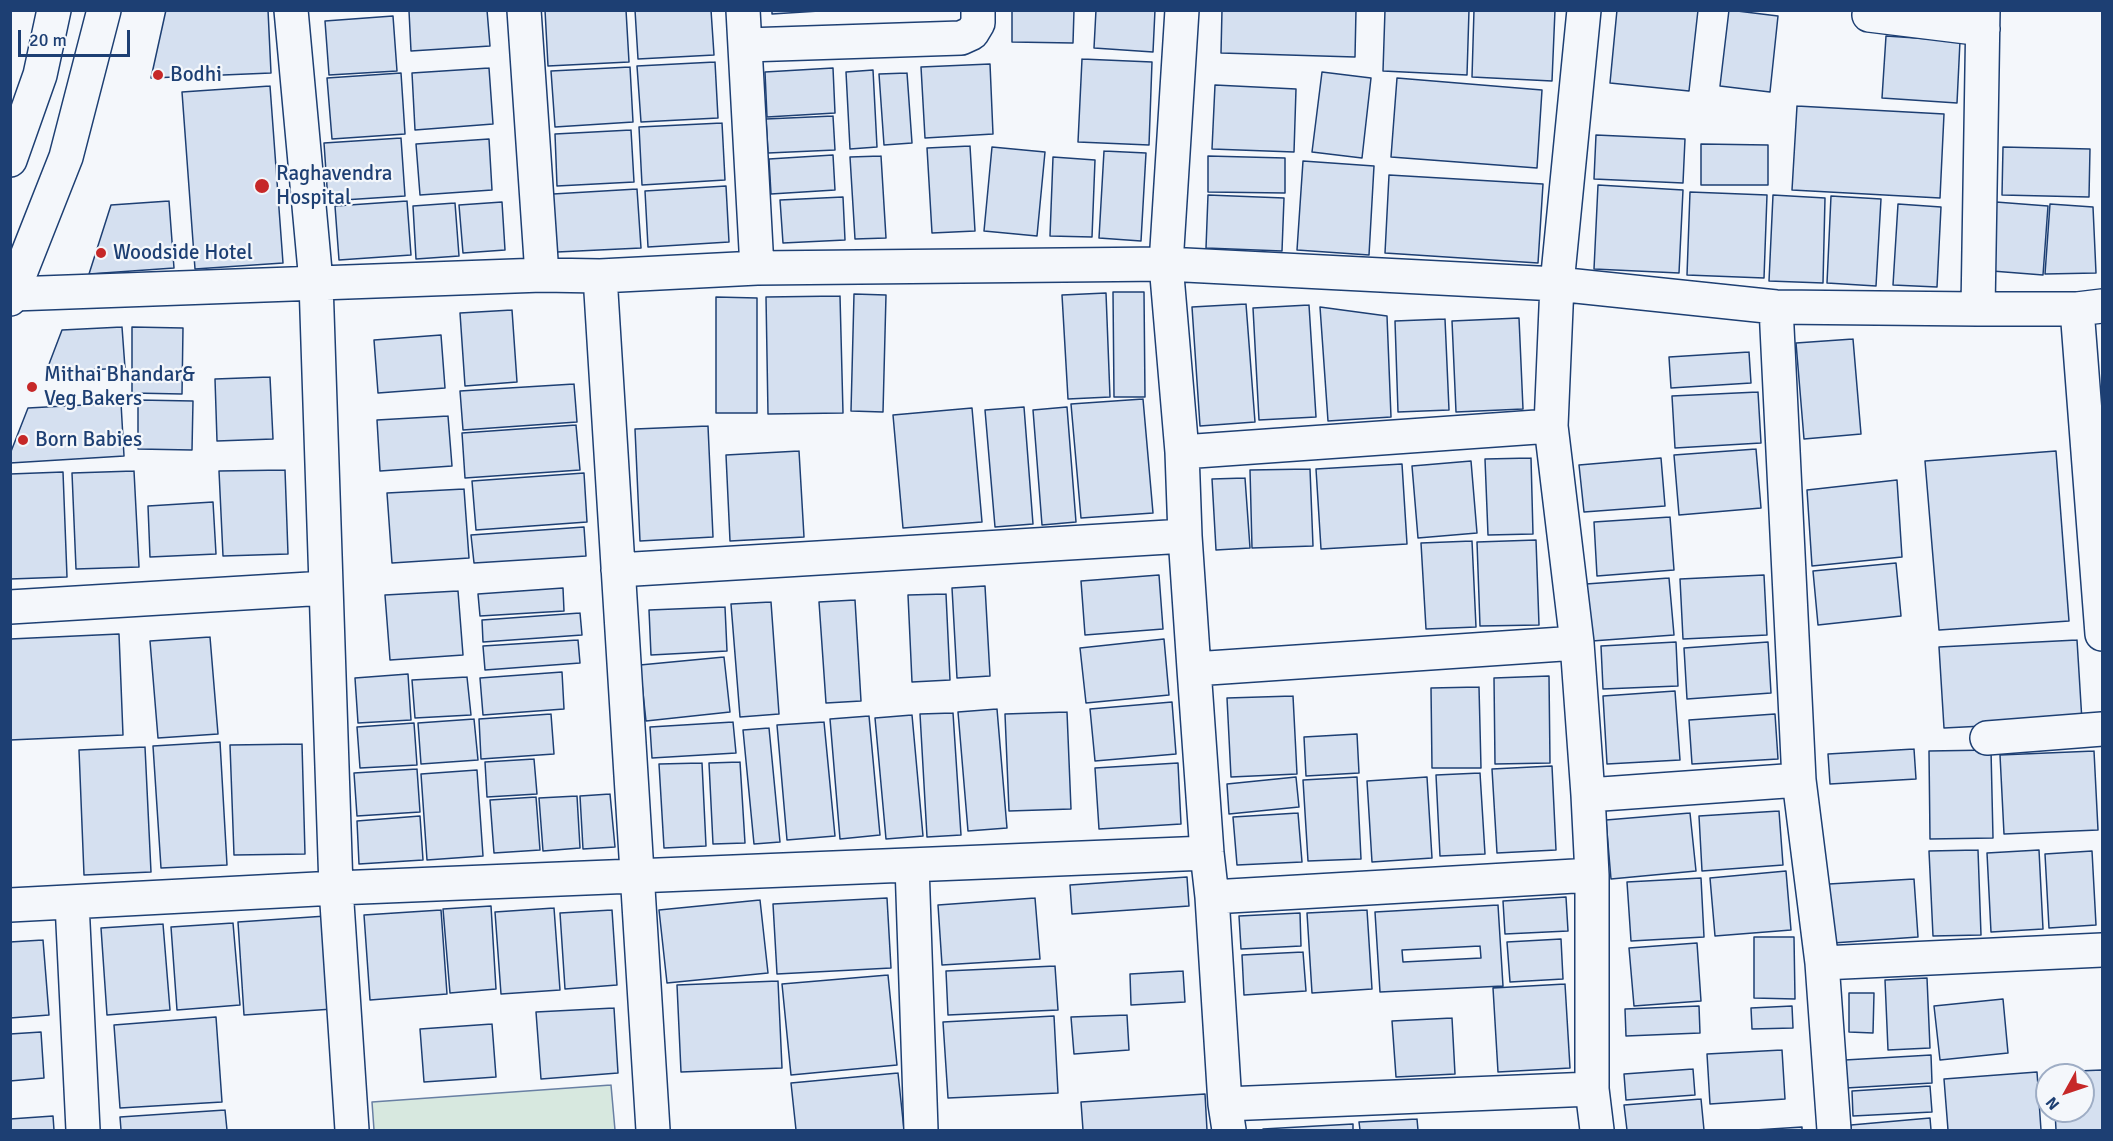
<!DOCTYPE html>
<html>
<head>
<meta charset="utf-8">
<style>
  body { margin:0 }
  #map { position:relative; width:2113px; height:1141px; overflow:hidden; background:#f4f7fb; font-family:Signika,sans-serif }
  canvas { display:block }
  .frame { position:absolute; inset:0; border:12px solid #1d3f73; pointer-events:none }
  .north { position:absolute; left:2035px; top:1063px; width:60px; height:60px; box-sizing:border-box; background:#f4f7fb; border:2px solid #9eadc5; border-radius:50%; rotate:230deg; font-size:16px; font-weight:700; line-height:24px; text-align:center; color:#1d3f73 }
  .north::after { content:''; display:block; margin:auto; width:21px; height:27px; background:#c62828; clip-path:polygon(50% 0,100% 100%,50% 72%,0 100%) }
  .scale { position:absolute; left:18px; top:30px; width:112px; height:27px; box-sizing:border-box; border:3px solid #1d3f73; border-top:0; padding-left:8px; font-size:18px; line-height:21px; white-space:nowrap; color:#1d3f73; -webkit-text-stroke:4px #f4f7fb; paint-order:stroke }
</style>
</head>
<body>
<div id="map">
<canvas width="2113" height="1141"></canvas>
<div class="frame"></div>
<div class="north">N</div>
<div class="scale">20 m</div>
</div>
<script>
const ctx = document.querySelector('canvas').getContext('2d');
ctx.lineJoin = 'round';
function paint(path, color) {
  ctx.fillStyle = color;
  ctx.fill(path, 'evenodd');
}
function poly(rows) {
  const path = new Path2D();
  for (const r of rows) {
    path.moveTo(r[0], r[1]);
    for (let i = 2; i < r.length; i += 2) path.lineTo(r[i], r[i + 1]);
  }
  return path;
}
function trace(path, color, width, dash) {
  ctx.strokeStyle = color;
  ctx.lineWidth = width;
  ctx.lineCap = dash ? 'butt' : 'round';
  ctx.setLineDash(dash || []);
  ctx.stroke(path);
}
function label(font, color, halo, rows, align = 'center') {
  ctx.font = font + ' Signika,sans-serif';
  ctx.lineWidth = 4.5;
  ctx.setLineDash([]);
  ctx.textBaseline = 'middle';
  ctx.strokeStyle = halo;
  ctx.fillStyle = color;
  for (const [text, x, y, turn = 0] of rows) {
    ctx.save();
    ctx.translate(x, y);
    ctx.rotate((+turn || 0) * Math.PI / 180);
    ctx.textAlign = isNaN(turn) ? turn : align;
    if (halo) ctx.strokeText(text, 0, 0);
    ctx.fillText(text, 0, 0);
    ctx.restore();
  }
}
const green = poly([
  [611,1085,615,1130,374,1130,372,1102,611,1085]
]);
const building = poly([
  [166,10,268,10,271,73,151,78,166,10],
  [487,10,490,46,411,51,409,11,487,10],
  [545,10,626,10,629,62,548,66,545,10],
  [635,10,711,10,714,55,638,59,635,10],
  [772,10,835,10,772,14,772,10],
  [1012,10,1074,10,1073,43,1012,42,1012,10],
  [1096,10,1155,10,1153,52,1094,48,1096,10],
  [1222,10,1356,10,1355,57,1221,53,1222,10],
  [1385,10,1469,10,1467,75,1383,71,1385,10],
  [1474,10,1555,10,1552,81,1472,77,1474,10],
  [1617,10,1698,10,1689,91,1610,83,1617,10],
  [1729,10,1778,16,1770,92,1720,86,1729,10],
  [393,16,397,71,329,75,325,21,393,16],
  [1886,36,1960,41,1957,103,1882,98,1886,36],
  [1082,59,1152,62,1149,145,1078,142,1082,59],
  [715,62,718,118,641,122,637,66,715,62],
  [990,64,993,134,925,138,921,67,990,64],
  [630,67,633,122,555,127,551,71,630,67],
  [489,68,493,124,415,130,412,73,489,68],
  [833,68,835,113,767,117,765,72,833,68],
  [873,70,877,147,850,149,846,72,873,70],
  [1322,72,1371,78,1362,158,1312,152,1322,72],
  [401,73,405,134,332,139,327,78,401,73],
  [907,73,912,143,884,145,879,74,907,73],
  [1397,78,1542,90,1537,168,1391,157,1397,78],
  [1215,85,1296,89,1294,152,1212,149,1215,85],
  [270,86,283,263,195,269,182,92,270,86],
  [1797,106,1944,114,1940,198,1792,190,1797,106],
  [833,116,835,150,768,153,766,119,833,116],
  [722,123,725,180,642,185,639,127,722,123],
  [631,130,634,182,557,186,555,134,631,130],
  [1596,135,1685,139,1683,183,1594,179,1596,135],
  [401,138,405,196,328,201,324,143,401,138],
  [489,139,492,190,420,195,416,144,489,139],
  [1701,144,1768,145,1768,185,1701,185,1701,144],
  [970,146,975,231,932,233,927,148,970,146],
  [992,147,1045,152,1037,236,984,231,992,147],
  [2003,147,2090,149,2089,197,2002,195,2003,147],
  [1104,151,1146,153,1141,241,1099,238,1104,151],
  [833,155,835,190,771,194,769,159,833,155],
  [881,156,886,238,855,239,850,157,881,156],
  [1208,156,1285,158,1285,193,1208,192,1208,156],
  [1053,157,1095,160,1092,237,1050,236,1053,157],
  [1303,161,1374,166,1369,255,1297,250,1303,161],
  [1389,175,1543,184,1538,263,1385,253,1389,175],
  [1598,185,1683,190,1679,273,1594,269,1598,185],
  [726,186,729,242,648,247,645,191,726,186],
  [637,189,641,248,557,252,553,194,637,189],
  [1690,192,1767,195,1764,278,1687,275,1690,192],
  [1208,195,1284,198,1282,251,1206,248,1208,195],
  [1773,195,1825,198,1823,283,1769,281,1773,195],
  [1831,196,1881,199,1876,286,1827,283,1831,196],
  [843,197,845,240,783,243,780,200,843,197],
  [169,201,174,268,89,274,111,205,169,201],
  [407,201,411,255,339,260,335,206,407,201],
  [502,202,505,250,463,253,459,205,502,202],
  [1996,202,2048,206,2043,275,1992,271,1996,202],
  [455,203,459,256,416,259,413,206,455,203],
  [1898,204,1941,207,1937,287,1893,285,1898,204],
  [2050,204,2093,207,2096,273,2045,274,2050,204],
  [1113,292,1144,292,1145,397,1114,397,1113,292],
  [1106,293,1110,397,1068,399,1062,295,1106,293],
  [854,294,886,295,883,412,851,411,854,294],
  [840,296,843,413,768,414,766,297,840,296],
  [716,297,757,298,757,413,716,413,716,297],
  [1246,304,1255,422,1200,426,1192,307,1246,304],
  [1309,305,1316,417,1259,420,1253,308,1309,305],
  [1320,307,1387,316,1391,417,1328,421,1320,307],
  [512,310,517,382,465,386,460,313,512,310],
  [1519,318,1523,409,1456,412,1452,321,1519,318],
  [1445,319,1449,410,1398,412,1395,321,1445,319],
  [122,327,125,368,46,372,62,330,122,327],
  [132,327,183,328,182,394,132,393,132,327],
  [441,335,445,388,378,393,374,340,441,335],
  [1853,339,1861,434,1804,439,1796,343,1853,339],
  [1749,352,1751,383,1671,388,1669,357,1749,352],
  [270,377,273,439,217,441,215,379,270,377],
  [574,384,577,422,463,430,460,391,574,384],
  [1758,392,1761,443,1675,448,1672,396,1758,392],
  [1143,399,1153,513,1081,518,1071,404,1143,399],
  [138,400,193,401,192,450,138,449,138,400],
  [121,403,124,456,10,463,10,454,28,408,121,403],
  [1024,407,1033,524,995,527,985,410,1024,407],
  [1067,407,1076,522,1042,525,1033,410,1067,407],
  [972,408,982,522,903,528,893,415,972,408],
  [448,416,452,466,380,471,377,420,448,416],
  [576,425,580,470,465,478,462,433,576,425],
  [708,426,713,537,640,541,635,429,708,426],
  [1756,449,1761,508,1679,515,1674,455,1756,449],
  [799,451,804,537,730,541,726,455,799,451],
  [2056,451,2069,621,1939,630,1925,461,2056,451],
  [1531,458,1533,534,1488,535,1485,459,1531,458],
  [1661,458,1665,506,1584,512,1579,465,1661,458],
  [1471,461,1477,533,1418,538,1412,466,1471,461],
  [1402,464,1407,544,1321,549,1316,469,1402,464],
  [1310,469,1313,546,1252,548,1250,470,1310,469],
  [285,470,288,554,223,556,219,471,285,470],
  [134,471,139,567,76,569,72,473,134,471],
  [63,472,67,577,10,579,10,474,63,472],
  [584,473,587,522,476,530,472,481,584,473],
  [1245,478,1250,548,1216,550,1212,479,1245,478],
  [1897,480,1902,557,1812,566,1807,490,1897,480],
  [464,489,469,558,392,563,387,493,464,489],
  [213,502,216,554,150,557,148,506,213,502],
  [1670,517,1674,570,1597,576,1594,522,1670,517],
  [584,527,586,556,474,563,471,535,584,527],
  [1536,540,1539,625,1480,626,1477,542,1536,540],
  [1472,541,1476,627,1426,629,1421,543,1472,541],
  [1896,563,1901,616,1818,625,1813,571,1896,563],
  [1159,575,1163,629,1085,635,1081,581,1159,575],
  [1764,575,1767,635,1683,639,1680,579,1764,575],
  [1669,578,1674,635,1592,641,1586,584,1669,578],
  [985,586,990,676,957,678,952,588,985,586],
  [563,588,564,611,480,616,478,594,563,588],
  [458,591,463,655,390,660,385,595,458,591],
  [946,594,950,680,912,682,908,595,946,594],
  [855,600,861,701,826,703,819,602,855,600],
  [771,602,779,714,740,717,731,604,771,602],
  [725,607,727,651,651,655,649,610,725,607],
  [580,613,582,635,483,642,482,620,580,613],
  [119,634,123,735,10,740,10,639,119,634],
  [210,637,218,734,158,738,150,641,210,637],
  [1164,639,1169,695,1086,703,1080,648,1164,639],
  [578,640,580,663,485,670,483,646,578,640],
  [2077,640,2082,721,1944,728,1939,647,2077,640],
  [1676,642,1678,686,1603,689,1601,646,1676,642],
  [1768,642,1771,693,1687,699,1684,648,1768,642],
  [724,657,730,712,646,721,640,665,724,657],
  [562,672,564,709,483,715,480,678,562,672],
  [408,674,411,720,358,723,355,678,408,674],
  [1549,676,1550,763,1495,764,1494,678,1549,676],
  [467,677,471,715,415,718,412,680,467,677],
  [1479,687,1481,768,1432,768,1431,688,1479,687],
  [1675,691,1680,760,1607,764,1603,696,1675,691],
  [1293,696,1297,774,1231,777,1227,698,1293,696],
  [1172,702,1176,754,1095,761,1090,709,1172,702],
  [997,709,1007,828,968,831,958,712,997,709],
  [1067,712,1071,809,1009,811,1005,714,1067,712],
  [953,713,961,835,927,837,920,714,953,713],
  [551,714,554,754,481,759,479,719,551,714],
  [1775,714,1778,759,1692,764,1689,720,1775,714],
  [912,715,923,836,886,839,875,718,912,715],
  [869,716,880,835,840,839,830,719,869,716],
  [474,719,478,760,421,764,418,723,474,719],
  [733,722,736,753,652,758,650,727,733,722],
  [824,722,835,836,787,840,777,725,824,722],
  [414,723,417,765,360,768,357,727,414,723],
  [769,728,780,842,754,844,743,730,769,728],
  [1357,734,1359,773,1306,776,1304,737,1357,734],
  [220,742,227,865,161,868,153,746,220,742],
  [302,744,305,854,234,855,230,745,302,744],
  [145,747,151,872,84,875,79,750,145,747],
  [1914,749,1916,779,1830,784,1828,754,1914,749],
  [1991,750,1993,838,1930,839,1929,751,1991,750],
  [2094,751,2098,830,2004,834,2000,755,2094,751],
  [534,759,537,794,487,797,485,762,534,759],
  [740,762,745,843,713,844,709,763,740,762],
  [702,763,706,846,664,848,659,764,702,763],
  [1178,763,1181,824,1099,829,1095,768,1178,763],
  [1552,766,1556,850,1497,853,1492,769,1552,766],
  [417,769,420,812,357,816,354,773,417,769],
  [477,770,483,856,427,860,421,774,477,770],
  [1480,773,1485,854,1440,856,1436,775,1480,773],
  [1296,777,1299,807,1229,814,1227,784,1296,777],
  [1357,777,1361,859,1308,861,1303,780,1357,777],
  [1427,777,1432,858,1372,862,1367,781,1427,777],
  [610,794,615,847,583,849,580,796,610,794],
  [577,796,580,848,543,851,539,798,577,796],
  [536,797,540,850,494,853,490,800,536,797],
  [1779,811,1783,865,1702,871,1699,816,1779,811],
  [1298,813,1302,862,1237,865,1233,817,1298,813],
  [1690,813,1696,871,1611,879,1606,820,1690,813],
  [420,816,423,860,359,864,357,821,420,816],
  [1978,850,1981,935,1933,936,1929,851,1978,850],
  [2039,850,2043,929,1991,932,1987,853,2039,850],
  [2092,851,2096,925,2049,928,2045,854,2092,851],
  [1786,871,1791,930,1715,936,1710,878,1786,871],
  [1187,877,1189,906,1072,914,1070,885,1187,877],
  [1701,878,1704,937,1631,941,1627,882,1701,878],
  [1914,879,1918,937,1833,943,1829,884,1914,879],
  [1566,897,1568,931,1505,934,1503,901,1566,897],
  [887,898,891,968,777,974,773,904,887,898],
  [1035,898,1040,959,942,965,938,905,1035,898],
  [760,900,768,973,667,983,659,910,760,900],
  [1498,905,1503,986,1380,992,1375,912,1498,905],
  [1480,946,1481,958,1403,962,1402,950,1480,946],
  [491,906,496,989,450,993,443,909,491,906],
  [554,908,560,990,501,994,495,912,554,908],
  [441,910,447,994,370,1000,364,915,441,910],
  [612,910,617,985,565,989,560,913,612,910],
  [1367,910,1372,989,1312,993,1307,913,1367,910],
  [1300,913,1301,946,1241,949,1239,916,1300,913],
  [326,916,333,1009,244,1015,238,922,326,916],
  [233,923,240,1005,177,1010,171,927,233,923],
  [163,924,170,1010,107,1015,101,928,163,924],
  [1754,937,1794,937,1795,999,1754,998,1754,937],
  [1561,939,1563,979,1510,982,1507,942,1561,939],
  [43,940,49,1015,10,1018,10,942,43,940],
  [1697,943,1701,1001,1634,1006,1629,948,1697,943],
  [1303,952,1306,991,1244,995,1242,955,1303,952],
  [1055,966,1058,1010,948,1015,946,971,1055,966],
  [1183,971,1185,1002,1131,1005,1130,974,1183,971],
  [888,975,897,1065,791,1075,782,984,888,975],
  [1927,978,1930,1048,1888,1050,1885,980,1927,978],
  [778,981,782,1068,681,1072,677,985,778,981],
  [1565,984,1570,1068,1498,1072,1493,988,1565,984],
  [1849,993,1874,993,1873,1033,1849,1032,1849,993],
  [2003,999,2008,1053,1940,1060,1934,1006,2003,999],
  [1699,1006,1700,1033,1626,1036,1625,1009,1699,1006],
  [1792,1006,1793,1028,1752,1029,1751,1008,1792,1006],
  [614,1008,618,1073,541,1079,536,1012,614,1008],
  [1127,1015,1129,1050,1074,1054,1071,1017,1127,1015],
  [1054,1016,1058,1093,948,1098,943,1022,1054,1016],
  [216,1017,222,1102,120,1108,114,1025,216,1017],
  [1452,1018,1455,1074,1396,1077,1392,1021,1452,1018],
  [492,1024,496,1077,424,1082,420,1029,492,1024],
  [41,1032,44,1078,10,1081,10,1034,41,1032],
  [1782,1050,1785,1099,1710,1104,1707,1054,1782,1050],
  [1931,1055,1932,1083,1846,1088,1845,1060,1931,1055],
  [1693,1069,1695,1095,1626,1100,1624,1074,1693,1069],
  [2102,1070,2102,1130,2056,1130,2055,1111,2083,1111,2083,1075,2053,1075,2053,1072,2102,1070],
  [2037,1072,2041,1130,1948,1130,1944,1079,2037,1072],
  [898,1073,904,1130,796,1130,791,1083,898,1073],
  [1930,1086,1932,1112,1853,1116,1852,1091,1930,1086],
  [1205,1094,1207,1130,1083,1130,1081,1102,1205,1094],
  [1701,1099,1704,1130,1627,1130,1624,1105,1701,1099],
  [225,1110,227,1130,121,1130,120,1117,225,1110],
  [53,1116,54,1130,10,1130,10,1119,53,1116],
  [1930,1118,1931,1130,1851,1130,1851,1125,1930,1118],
  [1417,1119,1418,1130,1360,1130,1359,1122,1417,1119],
  [1353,1124,1353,1130,1263,1130,1263,1129,1353,1124],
  [1802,1127,1802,1130,1755,1130,1802,1127]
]);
const minor = poly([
  [291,10,316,282,336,888,352,1130],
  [524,10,542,275],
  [743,10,757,268],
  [1182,10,1166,264,1182,452,1185,536,1194,669,1207,853,1212,897,1225,1104,1229,1130],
  [1584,10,1557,284,1551,426,1577,643,1588,795,1592,875,1592,1089,1597,1130],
  [1869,15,1983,29],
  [746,45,961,38,972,33,978,23,978,10],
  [600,276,653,1130],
  [13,294,542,275,600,276,757,268,1166,264,1557,284,1776,307,1978,309,2077,309,2102,306],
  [1776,307,1799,780,1822,963,1834,1130],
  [1978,309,1983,10],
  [2077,309,2102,634],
  [1182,452,1551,426],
  [618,570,1185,536],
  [10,607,326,588],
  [1194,669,1577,643],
  [1987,738,2102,729],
  [1588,795,1799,780],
  [912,865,921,1130],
  [1212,897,1592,875],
  [72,903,83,1130],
  [10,905,336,888,1207,853],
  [1822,963,2102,950],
  [1225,1104,1592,1089]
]);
const secondary = poly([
  [10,160,40,75,54,10],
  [10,299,66,157,104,10]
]);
const markers = [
  [158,75,6,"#c62828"],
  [262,186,8,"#c62828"],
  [101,253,6,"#c62828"],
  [32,387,6,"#c62828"],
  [23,440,6,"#c62828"]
];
const poiNames = [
  ["Bodhi",170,75],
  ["Raghavendra",276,174],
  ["Hospital",276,198],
  ["Woodside Hotel",113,253],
  ["Mithai Bhandar&",44,375],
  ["Veg Bakers",44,399],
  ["Born Babies",35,440]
];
paint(green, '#d7e8df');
trace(green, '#687fa3', 1.5);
paint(building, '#d5e0f0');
trace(building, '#1d3f73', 1.5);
trace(minor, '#1d3f73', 36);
trace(secondary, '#1d3f73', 36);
trace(minor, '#f4f7fb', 33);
trace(secondary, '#f4f7fb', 33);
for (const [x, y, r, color] of markers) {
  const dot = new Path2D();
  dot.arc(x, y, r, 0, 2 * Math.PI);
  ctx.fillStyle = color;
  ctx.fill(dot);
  trace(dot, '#f4f7fb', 2);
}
label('21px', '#1d3f73', '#f4f7fb', poiNames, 'left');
</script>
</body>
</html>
